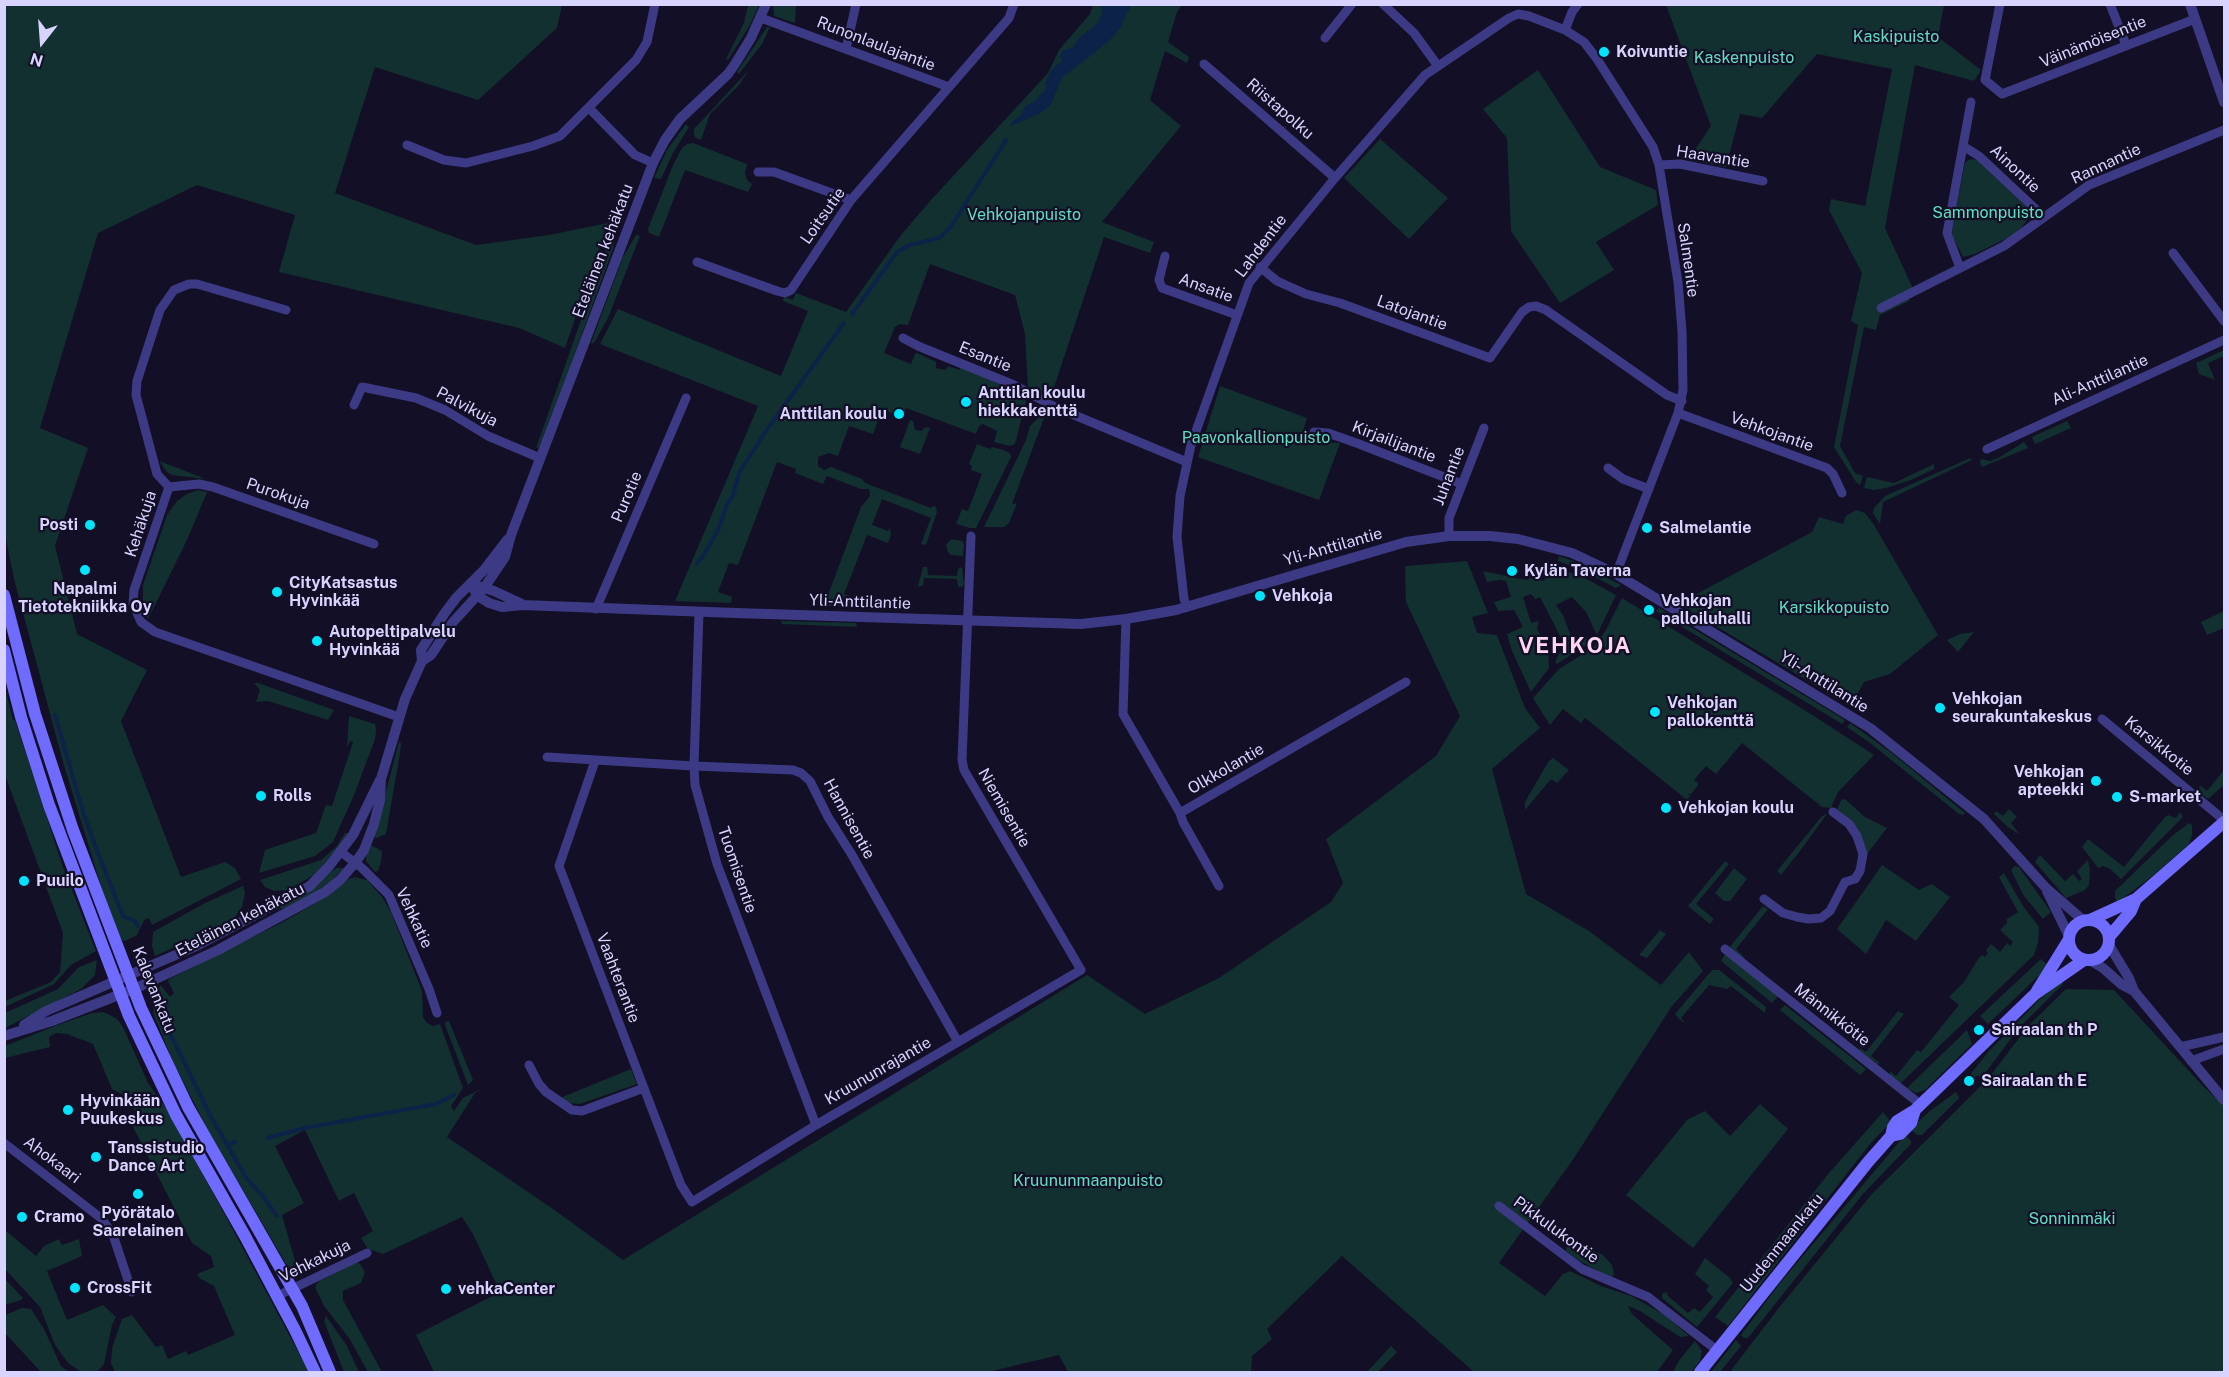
<!DOCTYPE html>
<html>
<head>
<meta charset="utf-8">
<style>
  body { margin:0 }
  #map { position:relative; width:2229px; height:1377px; overflow:hidden; background:#130f26; font-family:"Public Sans",sans-serif }
  canvas { display:block }
  .frame { position:absolute; inset:0; border:6px solid #d9d4ff; pointer-events:none }
  .north { position:absolute; left:12px; top:12px; width:60px; height:60px; -webkit-text-stroke:4px #130f26; paint-order:stroke; rotate:197deg; font-size:16px; font-weight:700; line-height:24px; text-align:center; color:#d9d4ff }
  .north::after { content:''; display:block; margin:auto; width:21px; height:27px; background:#d9d4ff; clip-path:polygon(50% 0,100% 100%,50% 72%,0 100%) }
</style>
</head>
<body>
<div id="map">
<canvas width="2229" height="1377"></canvas>
<div class="frame"></div>
<div class="north">N</div>
</div>
<script>
const ctx = document.querySelector('canvas').getContext('2d');
ctx.lineJoin = 'round';
function paint(path, color) {
  ctx.fillStyle = color;
  ctx.fill(path, 'evenodd');
}
function poly(rows) {
  const path = new Path2D();
  for (const r of rows) {
    if (r.length === 3) {
      path.moveTo(r[0] + r[2], r[1]);
      path.arc(r[0], r[1], r[2], 0, 2 * Math.PI);
      continue;
    }
    path.moveTo(r[0], r[1]);
    for (let i = 2; i < r.length; i += 2) path.lineTo(r[i], r[i + 1]);
  }
  return path;
}
function trace(path, color, width, dash) {
  ctx.strokeStyle = color;
  ctx.lineWidth = width;
  ctx.lineCap = dash ? 'butt' : 'round';
  ctx.setLineDash(dash || []);
  ctx.stroke(path);
}
function label(font, color, halo, rows, align = 'center') {
  ctx.font = font + ' "Public Sans",sans-serif';
  ctx.lineWidth = 4.5;
  ctx.setLineDash([]);
  ctx.textBaseline = 'middle';
  ctx.strokeStyle = halo;
  ctx.fillStyle = color;
  for (const [text, x, y, turn = 0] of rows) {
    ctx.save();
    ctx.translate(x, y);
    ctx.rotate((+turn || 0) * Math.PI / 180);
    ctx.textAlign = isNaN(turn) ? turn : align;
    if (halo) ctx.strokeText(text, 0, 0);
    ctx.fillText(text, 0, 0);
    ctx.restore();
  }
}
const green = poly([
  [4,5,562,5,557,28,478,100,375,67,335,193,476,245,549,235,608,223,565,348,519,328,279,272,295,215,197,185,98,233,40,428,88,448,55,546,77,634,147,670,121,721,181,877,225,862,235,868,241,879,152,925,149,918,144,920,137,935,125,941,121,940,108,909,63,762,14,579,5,534],
  [748,5,759,5,750,25,728,60,726,59,744,23],
  [773,5,796,5,795,23,774,16],
  [1093,5,1182,5,1177,12,1168,42,1189,57,1187,63,1165,51,1150,100,1181,126,1102,222,1154,242,1150,253,1104,237,1050,399,1028,387,1025,334,1015,295,930,264,908,325,900,324,895,327,884,353,911,364,915,354,917,353,936,362,936,368,945,370,948,366,959,370,961,367,1027,397,1015,444,1010,446,994,442,997,431,983,424,979,426,976,434,906,408,903,417,882,410,873,434,849,426,838,456,829,453,821,456,818,457,818,466,824,470,831,467,862,479,865,483,931,508,933,506,936,507,937,512,926,545,921,544,931,518,882,499,872,525,888,531,890,528,891,535,888,543,867,535,844,594,865,602,863,607,826,606,825,603,861,507,870,496,869,489,861,489,827,476,823,484,795,473,796,469,777,462,738,565,729,563,718,592,732,597,731,603,675,601,758,406,600,344,618,309,781,376,808,311,783,301,784,297,793,300,796,293,846,312,901,235,931,200,1048,73,1059,50,1090,14],
  [1666,5,1944,5,1938,37,1981,70,1974,81,1915,65,1885,228,1916,295,1909,299,1909,301,1880,315,1876,330,1864,327,1840,446,1855,473,1863,476,1860,485,1856,482,1834,447,1858,325,1851,321,1862,273,1829,210,1831,199,1865,206,1892,69,1817,54,1762,118,1740,114,1726,167,1688,160,1711,126],
  [767,27,770,27,762,44,739,74,737,72],
  [749,70,739,85,710,114,701,140,696,138,694,135,694,129],
  [1538,70,1600,167,1656,190,1658,205,1596,242,1614,270,1560,303,1511,231,1507,138,1483,109],
  [686,124,689,127,673,153,661,179,654,178,667,150],
  [1380,139,1448,198,1409,239,1344,178],
  [693,143,747,164,745,173,747,180,752,184,748,192,685,170,659,237,649,233,648,229,673,165,682,148,687,144],
  [1973,159,1977,160,2033,213,2021,228,2009,237,1975,254,1963,257,1953,237,1952,231,1965,163,1968,160],
  [615,229,613,249,569,369,539,447,536,448,612,232],
  [636,235,640,236,608,318,594,343,591,343,623,257],
  [2224,350,2224,356,2208,363,2215,380,2199,374,2196,363],
  [1220,386,1307,418,1302,435,1307,442,1340,443,1319,500,1198,457],
  [1046,414,1049,415,1048,419,1044,418,1012,504,1017,503,1009,523,1004,527,984,527,1026,440,1030,426,1039,417],
  [910,420,913,421,915,430,921,431,926,427,930,428,920,454,900,447],
  [2067,421,2071,428,2035,444,2032,437],
  [2024,442,2028,448,1982,467,1980,463,1981,459,1990,461,1998,458],
  [977,444,990,449,992,447,1003,450,1010,453,1011,457,976,528,970,528,956,524,962,509,968,511,982,474,971,470,972,466,969,464],
  [1970,458,1972,460,1883,502,1880,524,1873,513,1874,508,1885,496],
  [160,462,162,462,206,479,172,475,167,472],
  [1934,464,1934,469,1911,480,1886,488,1873,490,1864,488,1867,477,1894,483],
  [198,490,207,492,187,540,148,619,143,608,143,585,167,515,177,501,187,494],
  [1856,510,1865,513,1874,525,1938,635,1890,674,1864,682,1851,706,1678,604,1812,532,1819,517,1843,524,1846,516],
  [951,539,963,541,964,545,963,556,951,555,948,552,946,545],
  [1559,556,1581,564,1621,585,1616,588,1579,569,1558,561],
  [1467,561,1488,613,1472,617,1477,633,1497,635,1525,708,1540,728,1492,769,1526,894,1589,931,1661,985,1689,952,1703,971,1672,1006,1572,1161,1499,1263,1545,1296,1563,1274,1570,1271,1601,1286,1631,1296,1665,1315,1689,1336,1680,1337,1640,1311,1628,1306,1632,1314,1673,1350,1657,1372,1474,1372,1342,1256,1267,1329,1272,1339,1252,1356,1251,1372,1068,1372,1059,1355,988,1372,434,1372,416,1335,500,1292,473,1234,462,1217,383,1254,368,1249,361,1238,373,1231,354,1193,339,1201,305,1130,275,1146,304,1203,282,1215,299,1275,293,1271,286,1264,208,1130,174,1064,153,1013,155,992,161,985,170,997,174,993,168,981,169,979,283,922,319,901,348,879,355,877,367,880,382,897,391,912,422,991,423,1017,427,1023,433,1026,440,1024,463,1088,451,1106,454,1111,463,1098,483,1088,475,1093,447,1137,556,1211,623,1260,1087,975,1145,1014,1219,978,1331,902,1343,883,1326,839,1436,756,1460,716,1406,602,1405,566],
  [1551,566,1583,577,1616,595,1597,635,1586,612,1572,597,1556,605,1563,615,1572,639,1582,635,1591,642,1557,664,1555,662,1561,650,1561,638,1540,597,1535,599,1531,594,1523,597,1531,623,1539,621,1537,629,1548,648,1549,668,1531,692,1512,651,1507,634,1523,627,1514,610,1498,611,1494,602,1511,597,1506,581,1500,580,1487,582,1483,571,1520,579,1528,580,1529,578,1544,581],
  [923,567,927,567,928,575,957,576,958,569,962,567,964,584,962,587,958,587,957,579,924,578,923,586,918,586],
  [1622,598,1814,716,1874,755,1838,792,1831,808,1822,807,1742,743,1716,774,1706,766,1694,780,1699,784,1691,794,1688,794,1690,796,1687,800,1569,705,1585,718,1581,723,1563,709,1550,725,1533,698,1559,669,1594,647,1606,630],
  [1659,608,1845,720,1842,724,1656,611],
  [2224,611,2224,628,2207,635,2201,622],
  [781,621,856,623,857,627,782,624],
  [1974,632,1958,652,1947,640,1960,634],
  [254,683,258,683,334,710,328,720,268,701,256,702,260,690],
  [4,684,13,720,15,720,64,870,96,951,71,965,54,984,5,1007,5,1001,51,982,60,972,63,933,5,775],
  [349,716,375,724,376,730,375,739,354,795,333,842,315,856,259,873,265,850,316,833,326,805,332,806,353,742,350,741,347,748],
  [1850,723,1893,754,1965,813,1963,815,1959,814,1870,743,1847,727],
  [399,742,401,743,400,753,386,834,377,838,374,837],
  [1553,758,1569,770,1557,783,1551,779,1525,810,1525,802,1548,762],
  [2224,770,2224,785,2208,799,2200,793,2199,788,2201,786,2207,791],
  [1842,799,1846,800,1865,817,1887,828,1867,854,1836,811],
  [2009,809,2017,817,2011,823,2020,835,2008,827,1994,814,1996,811,2003,816],
  [2180,812,2183,817,2121,879,2110,869,2103,866,2098,868,2082,847,2088,839,2124,867,2165,817,2168,815,2176,818],
  [1827,814,1803,847,1781,875,1777,871,1822,816],
  [2189,823,2192,825,2192,835,2189,844,2151,877,2117,903,2115,897,2115,891,2172,836],
  [345,833,349,833,342,843,314,875,288,890,274,891,265,887,260,880,321,860,337,846],
  [371,845,382,851,381,862,378,871,375,872,366,861,366,856],
  [2040,855,2065,881,2073,874,2079,881,2082,879,2077,871,2088,860,2090,871,2089,885,2085,890,2066,898,2035,862],
  [1725,861,1729,864,1696,904,1714,919,1710,924,1688,906],
  [1882,865,1919,890,1932,884,1950,897,1916,941,1886,920,1866,954,1837,929],
  [2015,866,2019,867,2051,912,2043,919,2024,896,2011,870],
  [336,868,344,868,330,882,313,894,286,909,275,908],
  [1734,868,1747,879,1730,901,1724,901,1715,893],
  [2004,873,2023,906,2039,927,2038,943,2034,955,1901,1083,1890,1076,1890,1071,1896,1076,1917,1050,1921,1052,1959,1005,1949,997,1964,982,1978,959,1982,955,1985,957,1988,953,1986,950,1991,944,2000,952,2007,943,2010,946,2013,942,2000,930,2007,923,2007,919,2018,912,1999,877],
  [243,886,245,893,242,907,235,917,216,929,155,956,152,946,153,932,205,903],
  [1763,906,1768,909,1736,949,1745,958,1743,959,1729,948],
  [1660,930,1666,934,1647,958,1639,955],
  [1725,954,1778,996,1772,1003,1721,961],
  [2041,959,2049,966,1988,1024,1980,1016],
  [97,960,95,975,81,989,5,1028,5,1013,58,989,79,967],
  [1712,970,1719,970,1766,1007,1765,1013,1731,986,1727,989,1709,985,1681,1018,1686,1024,1678,1018,1675,1014],
  [2063,980,2063,984,2019,1028,1986,1072,1981,1078,1978,1075,1973,1079,1969,1076,1989,1051,2038,1001],
  [2066,989,2114,990,2203,1086,2224,1106,2224,1372,1732,1372,1732,1369,1778,1309,1871,1195,1987,1080,2029,1025],
  [1785,1005,1866,1069,1860,1075,1780,1010],
  [1898,1011,1904,1014,1871,1056,1880,1063,1877,1064,1859,1050,1860,1048,1866,1052],
  [104,1012,117,1019,123,1027,148,1083,166,1108,225,1215,309,1372,115,1372,111,1363,112,1348,122,1319,132,1315,156,1347,162,1345,168,1359,186,1351,188,1355,235,1335,214,1286,199,1278,197,1274,214,1267,211,1256,192,1243,132,1125,140,1121,128,1098,112,1089,93,1044,67,1034,56,1033,49,1037,50,1047,5,1058,5,1046,55,1026,92,1013],
  [449,1021,473,1080,468,1085,445,1025,445,1022],
  [1967,1030,1972,1044,1925,1090,1916,1093,1907,1088],
  [631,1069,637,1084,580,1104,567,1103,560,1098],
  [1956,1092,1959,1098,1922,1135,1917,1135,1910,1129,1930,1111],
  [1760,1104,1788,1129,1693,1248,1626,1195,1687,1120,1705,1111,1730,1136],
  [1883,1112,1891,1122,1870,1144,1728,1326,1715,1317,1829,1173],
  [1905,1135,1911,1141,1911,1144,1863,1194,1748,1338,1744,1338,1741,1335,1780,1283],
  [5,1230,36,1256,44,1246,59,1239,62,1245,79,1239,82,1256,47,1271,67,1320,103,1305,116,1317,112,1325,104,1364,97,1372,81,1372,68,1363,55,1345,40,1307,5,1269],
  [1570,1243,1578,1243,1603,1255,1612,1265,1614,1274,1612,1277,1602,1273,1578,1260,1566,1251,1567,1245],
  [1705,1258,1730,1278,1733,1283,1697,1327,1662,1298,1662,1294,1667,1292,1668,1296,1688,1313,1694,1308,1700,1312,1713,1297,1706,1290,1709,1286,1695,1274],
  [357,1262,360,1264,365,1272,361,1283,343,1291,343,1300,382,1372,368,1372,349,1338,324,1306,315,1287,318,1282],
  [4,1278,23,1298,21,1300,5,1305],
  [22,1308,31,1309,44,1329,61,1366,69,1372,41,1372,5,1333,5,1315],
  [326,1316,347,1346,359,1372,344,1372,324,1321],
  [1736,1340,1741,1346,1720,1372,1711,1372],
  [1695,1341,1702,1351,1700,1361,1691,1372,1673,1372,1680,1359],
  [1391,1346,1397,1352,1378,1372,1367,1372]
]);
const water = poly([
  [1100,5,1131,5,1120,28,1113,37,1097,51,1064,76,1059,84,1051,105,1039,114,1009,127,1013,121,1021,115,1025,106,1034,102,1046,89,1046,81,1051,70,1062,61,1060,55,1063,50,1072,48,1080,37,1098,23,1102,11]
]);
const stream = poly([
  [852,314,898,251,910,245,939,238,950,228,1006,140],
  [697,563,702,558,719,528,727,504,733,496,739,473,768,428,844,323],
  [55,715,84,815,98,853,123,916,135,921,138,926],
  [165,1003,162,1017,211,1117,247,1179,262,1195,277,1216],
  [267,1138,305,1128,436,1104,454,1095],
  [227,1145,235,1142]
]);
const minor = poly([
  [1383,4,1414,33,1438,66],
  [2000,4,1985,80,2002,94,2195,19],
  [2110,4,2126,45],
  [761,18,949,87],
  [1565,30,1572,12,1578,4],
  [1325,38,1352,4],
  [846,49,856,4],
  [1204,64,1335,178],
  [589,108,635,155,653,163],
  [407,145,444,160,466,163,533,146,560,136,636,60,647,42,655,4],
  [1963,146,1979,156,2044,217],
  [1659,165,1680,164,1763,181],
  [758,172,774,172,851,200],
  [2173,253,2224,321],
  [1165,256,1159,280,1162,288,1237,315],
  [697,262,777,291,785,293,791,290,851,200,1009,18,1014,4],
  [1260,267,1277,281,1306,294,1340,303,1490,358,1522,312,1529,307,1536,306,1546,310,1667,395,1682,401],
  [1960,268,1947,233,1971,102],
  [1881,308,2004,246,2089,185,2224,130],
  [286,310,197,284,189,284,174,290,160,310,137,381,136,395,157,474,169,487,134,590,133,604,141,622,155,632,399,717],
  [903,338,918,346,1014,385,1055,407,1187,462],
  [354,405,362,387,416,398,445,410,488,436,540,458],
  [1678,413,1827,468,1833,474,1842,493],
  [1314,432,1328,433,1359,444,1462,484],
  [1987,449,2224,340],
  [1608,468,1623,479,1649,489],
  [169,487,199,484,213,487,374,544],
  [1449,536,1449,518,1484,428],
  [1187,607,1184,599,1177,537,1180,496,1191,445,1249,283,1335,178,1425,75,1509,18,1518,14,1529,16,1565,30,1584,42,1597,59,1653,147,1659,165,1678,282,1682,331,1683,390,1678,413,1616,574],
  [596,609,686,398],
  [699,612,694,766,695,785,717,864,816,1125],
  [1126,619,1123,714,1180,813,1406,682],
  [2102,719,2224,820],
  [547,757,694,766,793,770,801,773,810,781,828,817,852,855,958,1042],
  [595,761,559,866,681,1185,692,1202,816,1125,1081,970,964,770,962,760,971,536],
  [1180,813,1183,822,1219,886],
  [341,852,362,868,389,895,429,989,437,1013],
  [1764,899,1783,913,1797,917,1809,919,1821,918,1830,911,1845,882,1855,879,1860,871,1863,854,1857,836,1849,824,1833,812],
  [1725,949,1920,1104],
  [2180,1047,2224,1037],
  [2191,1061,2224,1049],
  [529,1065,539,1084,546,1092,572,1110,582,1111,644,1088],
  [4,1143,102,1219,113,1235,132,1292],
  [1499,1206,1582,1269,1648,1297,1718,1351],
  [277,1296,367,1253]
]);
const tertiary = poly([
  [2190,4,2224,102],
  [471,585,478,596,489,603,502,607,522,605,736,613,1081,624,1126,619,1176,610,1406,542,1449,536,1490,536,1518,539,1572,553,1616,574,1870,728,1984,819,2046,888,2084,921],
  [478,586,494,591,522,604],
  [422,661,421,650,444,614,456,598,484,570,507,540],
  [2047,891,2069,936],
  [2109,945,2129,978,2134,991,2224,1100],
  [2091,961,2103,968,2121,984,2134,991],
  [24,1025,46,1011,194,947,310,886,330,865,353,835,380,780],
  [4,1036,52,1021,134,989,218,950,325,892,340,880,355,863,364,850,374,824,380,800,381,779,405,699,422,661,431,655,453,622,484,588,505,557,511,535,653,163,665,140,680,119,728,74,735,64,751,38,766,4]
]);
const secondary = poly([
  [4,595,35,714,73,830,141,1008,188,1107,302,1306,330,1372],
  [4,650,21,717,49,805,129,1016,176,1115,245,1236,295,1330,315,1372],
  [2089,940,20],
  [2090,920,2136,899,2224,822],
  [2109,937,2131,911,2136,899],
  [2037,991,2068,941],
  [1891,1136,1900,1134,1911,1123,1915,1110],
  [1700,1372,1868,1162,1891,1136,1893,1127,1897,1121,1915,1110,2035,994,2084,960]
]);
const markers = [
  [1604,52,6,"#00e5ff"],
  [966,402,6,"#00e5ff"],
  [899,414,6,"#00e5ff"],
  [90,525,6,"#00e5ff"],
  [1647,528,6,"#00e5ff"],
  [85,570,6,"#00e5ff"],
  [1512,571,6,"#00e5ff"],
  [277,592,6,"#00e5ff"],
  [1260,596,6,"#00e5ff"],
  [1649,610,6,"#00e5ff"],
  [317,641,6,"#00e5ff"],
  [1940,708,6,"#00e5ff"],
  [1655,712,6,"#00e5ff"],
  [2096,781,6,"#00e5ff"],
  [261,796,6,"#00e5ff"],
  [2117,797,6,"#00e5ff"],
  [1666,808,6,"#00e5ff"],
  [24,881,6,"#00e5ff"],
  [1979,1030,6,"#00e5ff"],
  [1969,1081,6,"#00e5ff"],
  [68,1110,6,"#00e5ff"],
  [96,1157,6,"#00e5ff"],
  [138,1194,6,"#00e5ff"],
  [22,1217,6,"#00e5ff"],
  [75,1288,6,"#00e5ff"],
  [446,1289,6,"#00e5ff"]
];
const parkNames = [
  ["Kaskipuisto",1896,37],
  ["Kaskenpuisto",1744,58],
  ["Sammonpuisto",1988,213],
  ["Vehkojanpuisto",1024,215],
  ["Paavonkallionpuisto",1256,438],
  ["Karsikkopuisto",1834,608],
  ["Kruununmaanpuisto",1088,1181],
  ["Sonninmäki",2072,1219]
];
const streetNames = [
  ["Väinämöisentie",2093,42,-22],
  ["Runonlaulajantie",876,44,21],
  ["Riistapolku",1280,109,41],
  ["Haavantie",1713,157,9],
  ["Rannantie",2106,164,-25],
  ["Ainontie",2015,169,43],
  ["Loitsutie",823,216,-55],
  ["Lahdentie",1261,246,-53],
  ["Eteläinen kehäkatu",603,251,-69],
  ["Salmentie",1688,260,82],
  ["Ansatie",1206,288,20],
  ["Latojantie",1412,313,20],
  ["Esantie",985,357,22],
  ["Ali-Anttilantie",2100,380,-24],
  ["Palvikuja",467,407,28],
  ["Vehkojantie",1772,432,20],
  ["Kirjailijantie",1394,442,21],
  ["Juhantie",1449,476,-69],
  ["Purokuja",278,494,19],
  ["Purotie",627,497,-67],
  ["Kehäkuja",141,524,-72],
  ["Yli-Anttilantie",1333,547,-16],
  ["Yli-Anttilantie",860,602,2],
  ["Yli-Anttilantie",1824,682,32],
  ["Karsikkotie",2159,746,39],
  ["Olkkolantie",1226,769,-30],
  ["Niemisentie",1004,808,60],
  ["Hannisentie",849,819,61],
  ["Tuomisentie",737,870,71],
  ["Vehkatie",414,918,65],
  ["Eteläinen kehäkatu",240,920,-27],
  ["Vaahterantie",618,978,69],
  ["Kalevankatu",154,990,68],
  ["Männikkötie",1832,1015,38],
  ["Kruununrajantie",878,1071,-30],
  ["Ahokaari",52,1160,37],
  ["Pikkulukontie",1556,1230,36],
  ["Uudenmaankatu",1782,1243,-51],
  ["Vehkakuja",315,1261,-26]
];
const poiNames = [
  ["Koivuntie",1616,52],
  ["Anttilan koulu",978,393],
  ["hiekkakenttä",978,411],
  ["Anttilan koulu",887,414,"right"],
  ["Posti",78,525,"right"],
  ["Salmelantie",1659,528],
  ["Kylän Taverna",1524,571],
  ["CityKatsastus",289,583],
  ["Hyvinkää",289,601],
  ["Napalmi",85,589,"center"],
  ["Tietotekniikka Oy",85,607,"center"],
  ["Vehkoja",1272,596],
  ["Vehkojan",1661,601],
  ["palloiluhalli",1661,619],
  ["Autopeltipalvelu",329,632],
  ["Hyvinkää",329,650],
  ["Vehkojan",1952,699],
  ["seurakuntakeskus",1952,717],
  ["Vehkojan",1667,703],
  ["pallokenttä",1667,721],
  ["Vehkojan",2084,772,"right"],
  ["apteekki",2084,790,"right"],
  ["Rolls",273,796],
  ["S-market",2129,797],
  ["Vehkojan koulu",1678,808],
  ["Puuilo",36,881],
  ["Sairaalan th P",1991,1030],
  ["Sairaalan th E",1981,1081],
  ["Hyvinkään",80,1101],
  ["Puukeskus",80,1119],
  ["Tanssistudio",108,1148],
  ["Dance Art",108,1166],
  ["Pyörätalo",138,1213,"center"],
  ["Saarelainen",138,1231,"center"],
  ["Cramo",34,1217],
  ["CrossFit",87,1288],
  ["vehkaCenter",458,1289]
];
const districtNames = [
  ["VEHKOJA",1575,646]
];
paint(green, '#12302f');
paint(water, '#0c2248');
trace(stream, '#0c2248', 4);
trace(minor, '#3d3a85', 9);
trace(tertiary, '#3d3a85', 10);
trace(secondary, '#6f6bff', 12);
for (const [x, y, r, color] of markers) {
  const dot = new Path2D();
  dot.arc(x, y, r, 0, 2 * Math.PI);
  ctx.fillStyle = color;
  ctx.fill(dot);
  trace(dot, '#130f26', 2);
}
label('16px', '#5fe0c0', '#130f26', parkNames);
label('16px', '#d9d4ff', '#130f26', streetNames);
label('bold 16px', '#d9d4ff', '#130f26', poiNames, 'left');
ctx.letterSpacing = '1.5px';
label('bold 22px', '#ffd6f0', '#130f26', districtNames);
ctx.letterSpacing = '0px';
</script>
</body>
</html>
